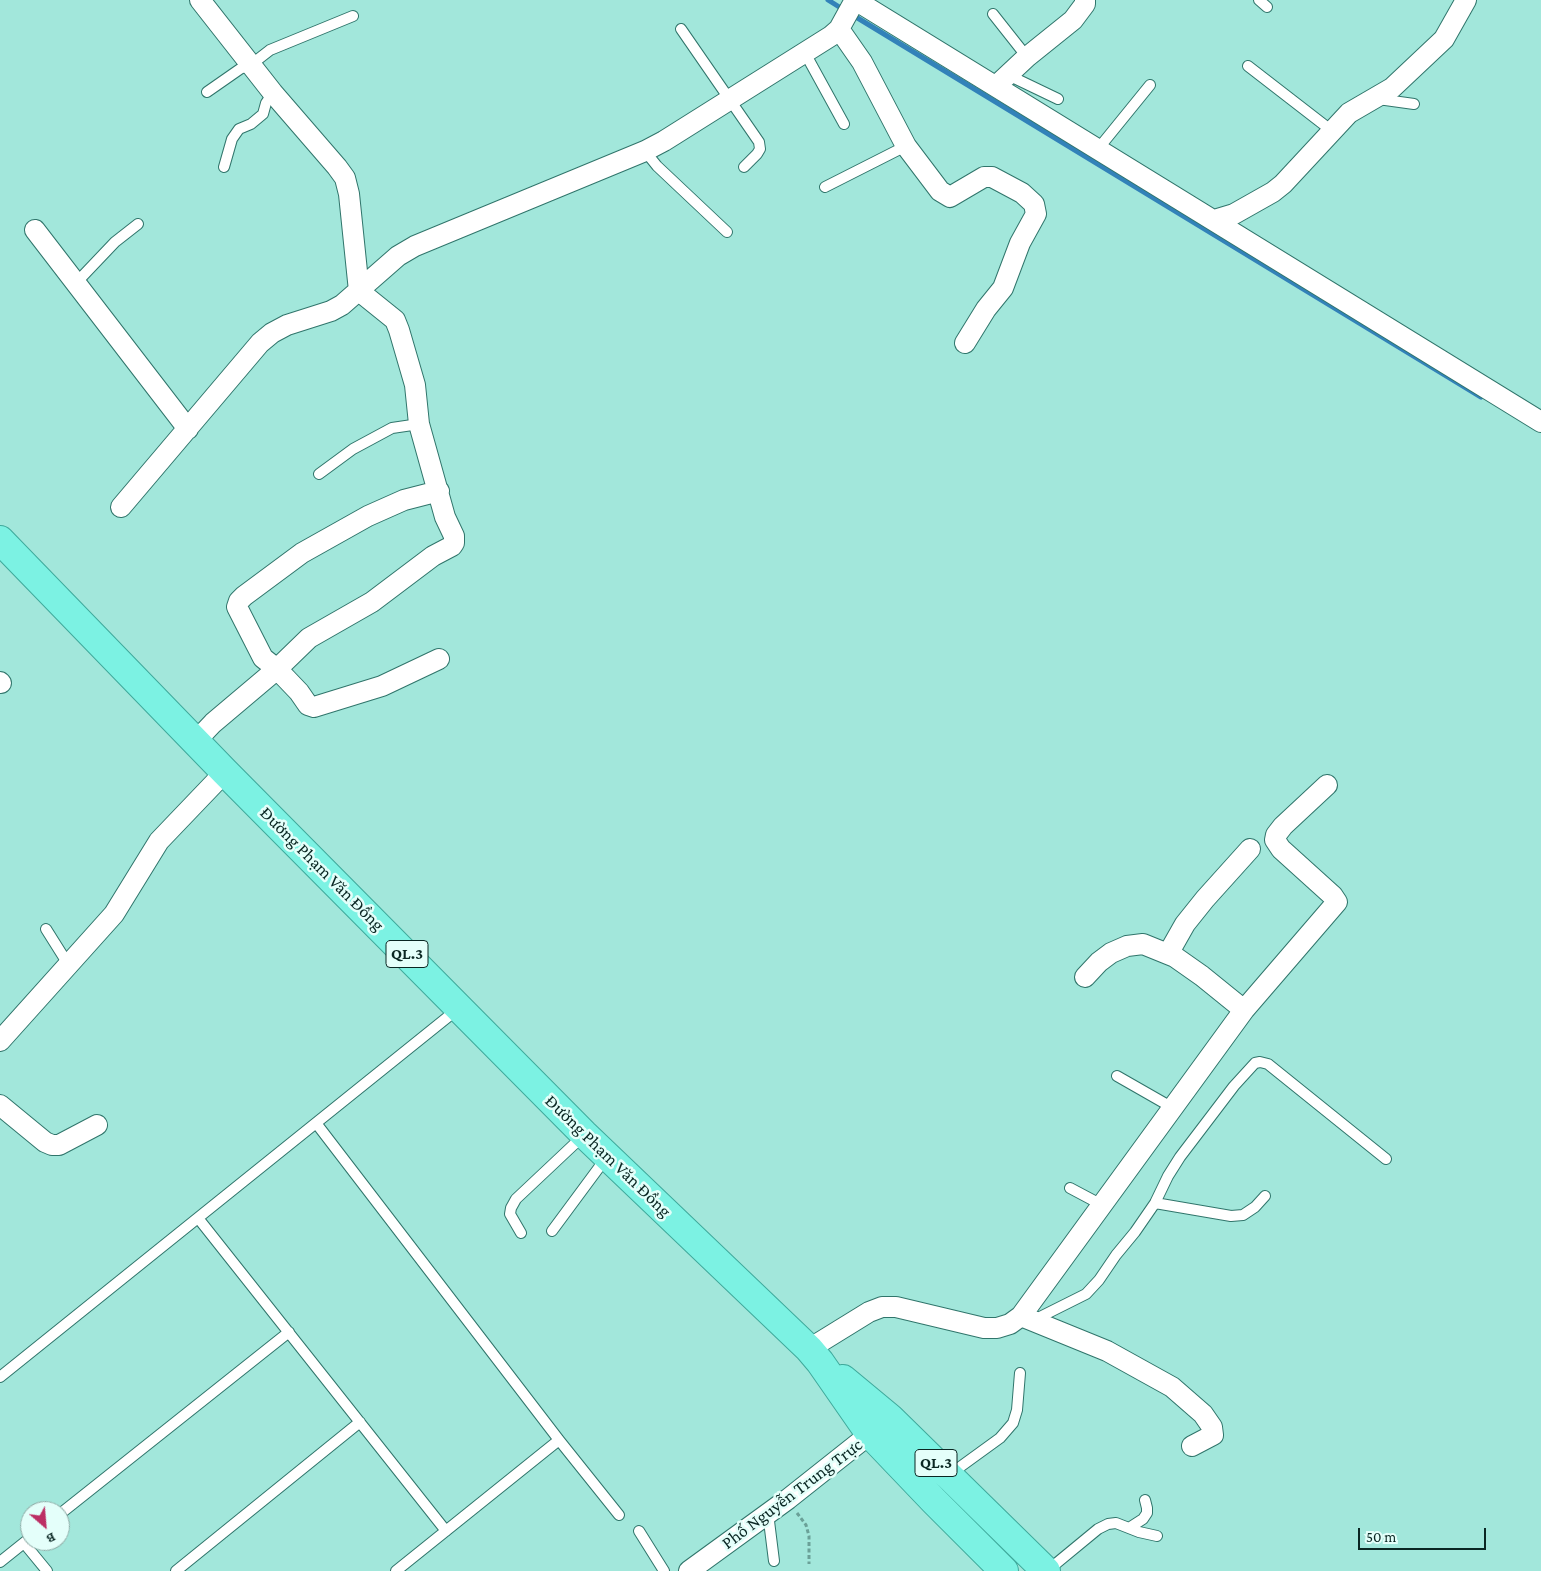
<!DOCTYPE html>
<html>
<head>
<meta charset="utf-8">
<style>
  body { margin:0 }
  #map { position:relative; width:1541px; height:1571px; overflow:hidden; background:#a2e7db; font-family:"Crimson Pro",serif }
  canvas { display:block }
  .north { position:absolute; left:20px; top:1501px; width:50px; height:50px; box-sizing:border-box; background:#e4fffa; border:1px solid #8da9a4; border-radius:50%; rotate:153deg; font-size:14px; font-weight:700; line-height:20px; text-align:center; color:#0a2723 }
  .north::after { content:''; display:block; margin:auto; width:18px; height:22px; background:#bc2f64; clip-path:polygon(50% 0,100% 100%,50% 72%,0 100%) }
  .scale { position:absolute; left:1358px; top:1528px; width:128px; height:22px; box-sizing:border-box; border:2px solid #0a2723; border-top:0; padding-left:6px; font-size:15px; line-height:18px; white-space:nowrap; color:#0a2723; -webkit-text-stroke:4px #e4fffa; paint-order:stroke }
</style>
</head>
<body>
<div id="map">
<canvas width="1541" height="1571"></canvas>
<div class="north">B</div>
<div class="scale">50 m</div>
</div>
<script>
const ctx = document.querySelector('canvas').getContext('2d');
ctx.lineJoin = 'round';
function poly(rows) {
  const path = new Path2D();
  for (const r of rows) {
    path.moveTo(r[0], r[1]);
    for (let i = 2; i < r.length; i += 2) path.lineTo(r[i], r[i + 1]);
  }
  return path;
}
function trace(path, color, width, dash) {
  ctx.strokeStyle = color;
  ctx.lineWidth = width;
  ctx.lineCap = dash ? 'butt' : 'round';
  ctx.setLineDash(dash || []);
  ctx.stroke(path);
}
function label(font, color, halo, rows, align = 'center') {
  ctx.font = font + ' "Crimson Pro",serif';
  ctx.lineWidth = 5;
  ctx.setLineDash([]);
  ctx.textBaseline = 'middle';
  ctx.strokeStyle = halo;
  ctx.fillStyle = color;
  for (const [text, x, y, turn = 0] of rows) {
    ctx.save();
    ctx.translate(x, y);
    ctx.rotate((+turn || 0) * Math.PI / 180);
    ctx.textAlign = isNaN(turn) ? turn : align;
    if (halo) ctx.strokeText(text, 0, 0);
    ctx.fillText(text, 0, 0);
    ctx.restore();
  }
}
const stream = poly([
  [828,0,844,10],
  [851,14,1481,397]
]);
const path = poly([
  [797,1513,806,1525,809,1536,809,1564]
]);
const service = poly([
  [1259,0,1267,7],
  [993,14,1027,57],
  [681,29,759,142,760,149,757,154,744,167],
  [805,53,844,124],
  [1248,66,1332,131],
  [1008,75,1058,99],
  [207,92,240,69,252,64,270,50,353,16],
  [1378,99,1414,104],
  [1098,149,1150,85],
  [645,151,657,166,727,232],
  [224,167,232,139,239,129,251,124,263,114,266,103,273,93],
  [825,187,906,146],
  [76,283,115,242,138,224],
  [319,474,353,449,392,428,419,424],
  [46,929,68,964],
  [1117,1076,1173,1108],
  [316,1123,559,1440,619,1515],
  [1070,1188,1102,1205],
  [1155,1203,1231,1216,1243,1215,1255,1207,1265,1196],
  [198,1218,446,1531],
  [552,1231,606,1158],
  [521,1233,510,1214,511,1208,516,1199,584,1135],
  [1034,1320,1086,1294,1099,1280,1116,1255,1135,1232,1155,1203,1168,1176,1180,1157,1234,1086,1255,1063,1260,1062,1268,1064,1386,1159],
  [0,1377,459,1008],
  [949,1475,1000,1438,1013,1423,1017,1410,1020,1373],
  [768,1513,774,1561],
  [60,1514,289,1332],
  [1129,1528,1143,1519,1147,1513,1147,1508,1145,1500],
  [639,1531,664,1571],
  [24,1543,47,1571],
  [0,1562,30,1538],
  [176,1571,360,1422],
  [396,1571,559,1440],
  [1047,1571,1098,1529,1108,1524,1116,1523,1139,1532,1157,1536]
]);
const minor = poly([
  [855,0,1541,422],
  [839,29,862,62,906,146,940,191,950,197,984,177,992,177,1022,193,1034,204,1036,214,1020,243,1003,288,986,309,965,343],
  [996,86,1027,57,1073,20,1085,4,1085,0],
  [1214,220,1234,214,1273,192,1283,184,1349,113,1392,88,1444,39,1466,0],
  [35,230,188,429],
  [439,491,404,500,368,516,302,553,244,596,239,601,237,607,263,658,277,669,299,692,308,705,314,707,382,686,439,659],
  [121,507,260,343,272,333,287,325,331,311,342,305,398,256,415,246,645,151,664,141,831,36,839,29,855,0],
  [0,682,1,683],
  [196,741,213,723,277,669,309,638,372,602,433,556,452,546,454,543,454,536,445,517,419,424,415,385,399,330,395,320,359,291,349,194,345,178,337,167,273,93,200,0],
  [1168,954,1185,924,1205,899,1250,849],
  [1085,977,1099,962,1111,953,1127,946,1143,944,1175,957,1202,976,1244,1010],
  [0,1041,114,914,159,841,225,772],
  [0,1105,45,1142,52,1145,59,1145,97,1125],
  [1021,1316,1107,1351,1172,1387,1203,1414,1212,1427,1213,1435,1192,1446],
  [809,1349,869,1312,882,1307,896,1307,984,1328,997,1328,1010,1324,1021,1316,1244,1010,1337,902,1333,896,1281,849,1275,840,1276,835,1283,826,1327,785],
  [689,1571,788,1499,870,1434]
]);
const trunk = poly([
  [0,540,225,772,584,1134,809,1349,820,1362,870,1434,934,1501,1004,1571],
  [843,1379,890,1418,1046,1571]
]);
const shields = [
  [407,954,42],
  [936,1463,42]
];
const shieldNames = [
  ["QL.3",407,954],
  ["QL.3",936,1463]
];
const streetNames = [
  ["Đường Phạm Văn Đồng",322,869,45],
  ["Đường Phạm Văn Đồng",608,1156,44],
  ["Phố Nguyễn Trung Trực",792,1494,-37]
];
trace(stream, '#3282b9', 5);
trace(service, '#30756b', 12);
trace(minor, '#30756b', 22);
trace(trunk, '#3fa99b', 30);
trace(path, '#6aa198', 3, [4, 2.5]);
trace(service, '#fff', 10);
trace(minor, '#fff', 20);
trace(trunk, '#7cf2e3', 28);
for (const [x, y, w] of shields) {
  const box = new Path2D();
  box.roundRect(x - w / 2, y - 13.5, w, 27, 4);
  ctx.fillStyle = '#e4fffa';
  ctx.fill(box);
  trace(box, '#0a2723', 1);
}
label('bold 16px', '#0a2723', null, shieldNames);
label('18px', '#0a2723', '#e4fffa', streetNames);
</script>
</body>
</html>
